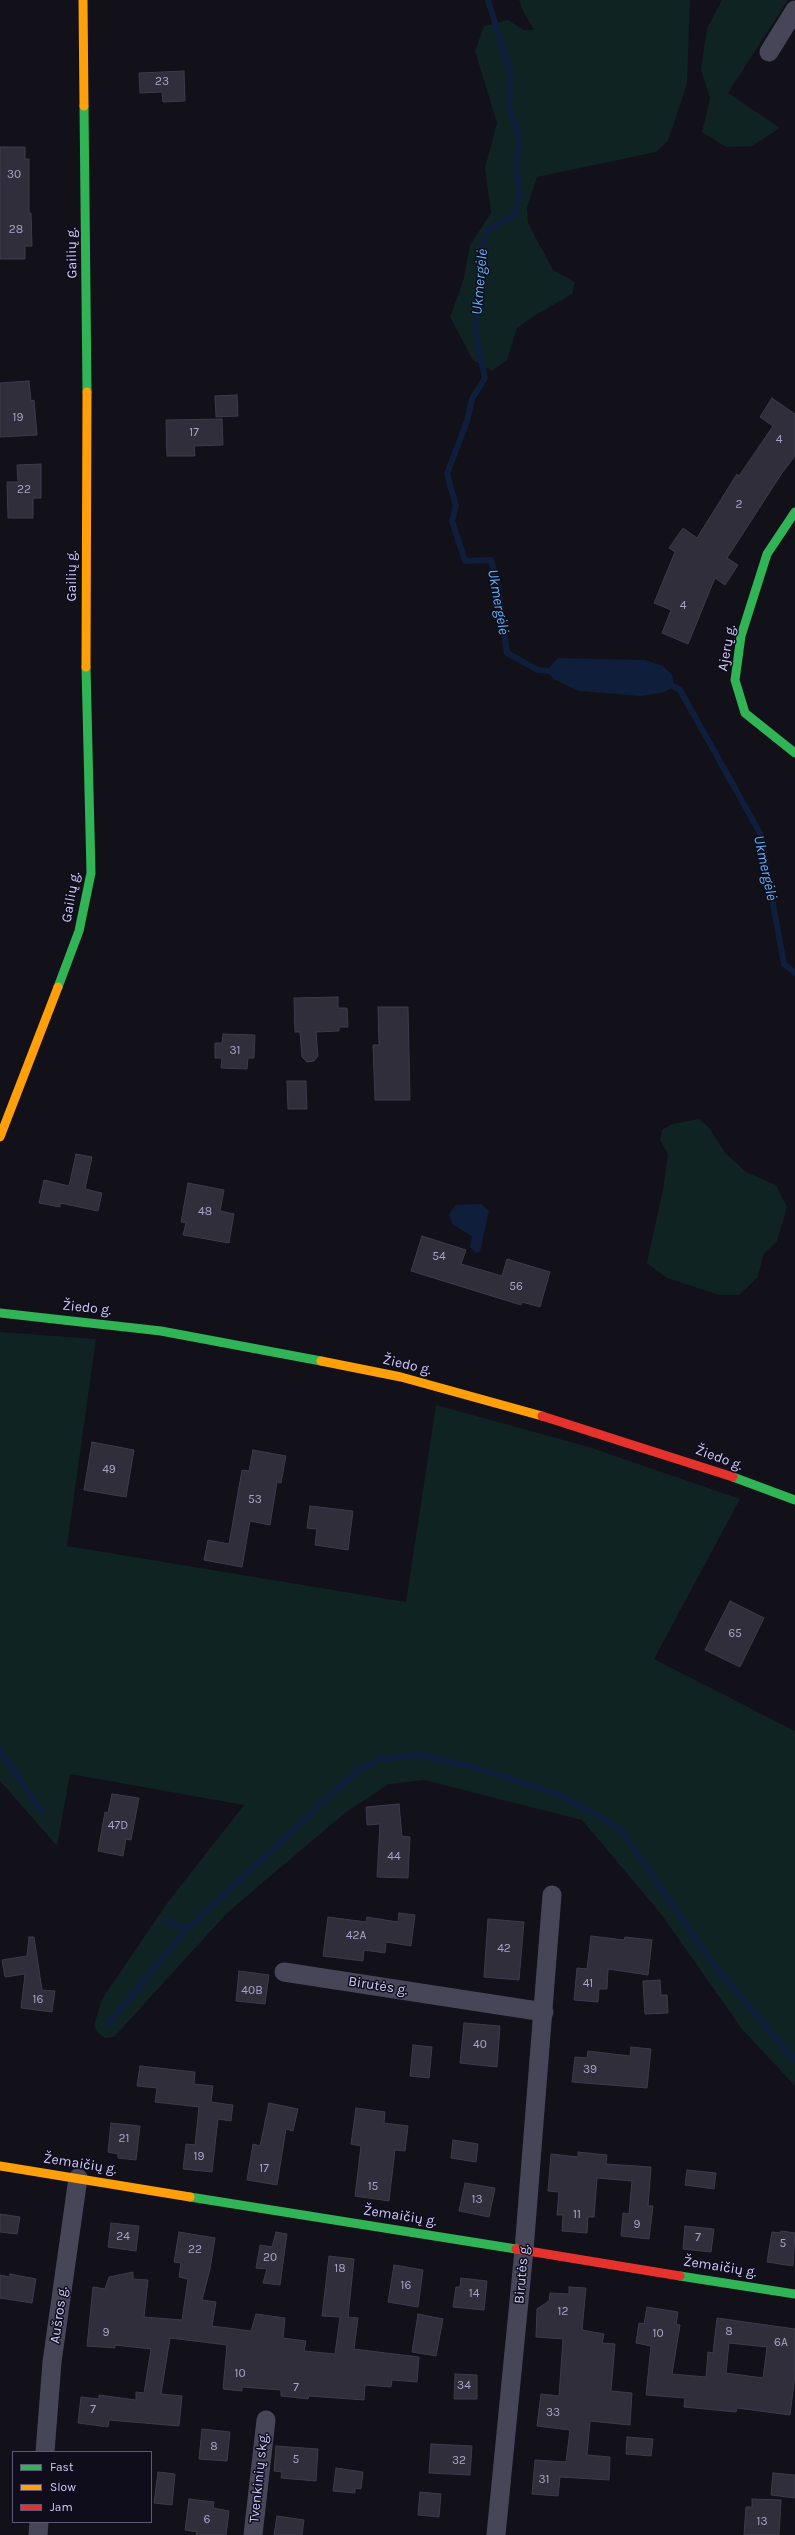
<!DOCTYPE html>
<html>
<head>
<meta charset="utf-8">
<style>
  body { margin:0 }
  #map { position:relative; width:795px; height:2535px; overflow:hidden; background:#121018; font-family:Karla,sans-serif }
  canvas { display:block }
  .legend { position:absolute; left:12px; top:2451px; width:140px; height:72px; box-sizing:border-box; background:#0f0d1c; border:1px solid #5d5975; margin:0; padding:5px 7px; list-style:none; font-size:12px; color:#d1ccfb }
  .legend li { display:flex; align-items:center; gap:8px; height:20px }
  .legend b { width:20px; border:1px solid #5d5975 }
</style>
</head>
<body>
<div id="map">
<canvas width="795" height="2535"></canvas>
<ul class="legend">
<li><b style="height:5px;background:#30b455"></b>Fast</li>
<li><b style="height:5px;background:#ff9f0a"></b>Slow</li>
<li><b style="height:5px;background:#e5322d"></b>Jam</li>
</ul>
</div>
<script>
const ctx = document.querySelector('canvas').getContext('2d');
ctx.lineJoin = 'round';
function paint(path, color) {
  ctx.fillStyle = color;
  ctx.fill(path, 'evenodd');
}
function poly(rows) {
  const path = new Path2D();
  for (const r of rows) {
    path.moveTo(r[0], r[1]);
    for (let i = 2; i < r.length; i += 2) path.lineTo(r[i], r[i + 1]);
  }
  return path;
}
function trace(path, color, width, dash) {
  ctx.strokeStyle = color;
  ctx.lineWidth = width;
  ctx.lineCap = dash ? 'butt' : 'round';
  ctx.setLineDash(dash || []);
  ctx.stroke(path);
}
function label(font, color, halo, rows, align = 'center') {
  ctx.font = font + ' Karla,sans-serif';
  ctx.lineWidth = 3;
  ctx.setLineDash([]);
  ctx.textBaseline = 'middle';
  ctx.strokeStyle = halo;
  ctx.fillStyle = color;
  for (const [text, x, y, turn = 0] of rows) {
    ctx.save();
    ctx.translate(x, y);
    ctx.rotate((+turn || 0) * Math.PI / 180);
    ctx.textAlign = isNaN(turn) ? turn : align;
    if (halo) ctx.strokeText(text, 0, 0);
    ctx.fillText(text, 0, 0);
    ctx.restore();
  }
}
const green = poly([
  [519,0,690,0,687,84,668,141,656,152,537,177,527,208,528,223,553,270,575,282,572,294,534,316,517,328,507,360,492,371,473,360,450,317,463,282,470,245,491,213,485,168,497,123,475,51,484,26,508,20,524,30,534,30,523,11],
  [722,0,788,0,728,93,780,128,752,146,726,147,702,132,710,98,701,70,707,28],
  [699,1119,710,1129,726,1154,746,1172,776,1185,787,1207,777,1241,763,1255,758,1277,739,1295,719,1295,667,1278,647,1263,663,1189,668,1154,660,1140,662,1130,672,1124],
  [0,1332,96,1339,67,1546,406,1602,436,1405,589,1447,740,1499,654,1659,795,1731,795,2086,742,2029,661,1914,582,1820,424,1780,389,1784,346,1812,228,1912,114,2037,105,2038,97,2032,94,2025,102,1999,168,1902,244,1805,70,1774,57,1846,0,1781]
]);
const water = poly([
  [558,658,645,660,663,666,672,675,674,687,662,693,640,696,579,691,555,680,546,671],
  [481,1204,489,1211,480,1252,476,1253,470,1247,472,1236,453,1225,449,1215,455,1205]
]);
const stream = poly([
  [488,0,510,73,509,107,519,136,516,169,520,197,514,215,487,230,480,254,480,295,475,331,485,378,472,399,467,421,447,474,456,506,452,521,465,561,491,560,497,581,507,653,538,670,553,671],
  [667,683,680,690,760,833,784,964,795,973],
  [0,1751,42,1812],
  [166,1920,186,1930],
  [108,2024,186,1930,358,1770,381,1759,418,1755,471,1766,565,1797,621,1830,713,1964,795,2061]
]);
const building = poly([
  [184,71,185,101,163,102,162,92,140,93,139,73,184,71],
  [0,147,25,147,25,159,29,159,29,213,31,213,32,246,25,246,25,259,0,259,0,147],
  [29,381,31,401,34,400,37,435,0,437,0,383,29,381],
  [237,395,238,416,216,417,215,396,237,395],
  [772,398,795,414,795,456,782,473,727,558,738,565,725,585,715,578,688,644,662,633,671,610,654,603,675,552,669,548,683,528,697,538,737,474,739,476,773,426,760,417,772,398],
  [222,419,223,445,194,446,195,456,167,456,166,420,222,419],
  [41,464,41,498,33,498,33,518,8,518,7,482,18,482,17,465,41,464],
  [338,997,338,1008,347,1008,348,1027,339,1027,339,1031,316,1032,318,1056,314,1061,307,1062,302,1057,300,1032,295,1032,294,998,338,997],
  [378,1007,408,1007,410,1100,375,1100,373,1045,379,1045,378,1007],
  [223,1034,255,1035,254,1058,248,1058,247,1069,221,1068,222,1058,215,1058,215,1043,222,1043,223,1034],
  [287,1081,306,1081,307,1109,288,1109,287,1081],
  [76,1154,92,1157,85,1189,102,1193,98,1211,60,1203,60,1207,39,1203,44,1180,69,1186,76,1154],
  [188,1183,224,1190,220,1211,234,1214,229,1243,183,1235,186,1223,181,1222,188,1183],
  [422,1236,466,1250,461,1264,502,1276,507,1259,550,1272,540,1307,522,1302,521,1305,411,1271,422,1236],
  [92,1442,134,1450,126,1497,84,1490,92,1442],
  [253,1450,286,1456,281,1483,277,1482,270,1525,250,1521,242,1567,204,1560,208,1540,229,1544,242,1470,249,1471,253,1450],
  [310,1506,353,1511,348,1550,315,1545,317,1529,307,1528,310,1506],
  [730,1601,764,1618,740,1667,705,1650,730,1601],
  [112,1794,139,1798,131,1840,126,1839,123,1856,98,1851,105,1812,108,1813,112,1794],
  [399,1804,402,1836,410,1837,408,1878,377,1877,380,1824,367,1825,366,1807,399,1804],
  [399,1913,415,1915,411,1946,386,1942,385,1953,364,1950,363,1961,323,1956,328,1917,366,1922,367,1917,398,1922,399,1913],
  [488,1919,524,1922,519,1980,484,1977,488,1919],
  [591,1936,624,1940,625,1937,652,1940,648,1975,608,1969,607,1989,599,1989,598,2002,574,2000,577,1968,587,1969,591,1936],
  [29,1937,34,1937,42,1990,55,1991,52,2012,21,2008,25,1974,5,1977,2,1960,27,1956,29,1937],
  [239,1971,269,1975,265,2004,236,2001,239,1971],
  [660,1980,661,1995,667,1995,668,2013,645,2014,643,1981,660,1980],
  [464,2023,500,2026,497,2067,460,2063,464,2023],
  [413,2045,432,2047,429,2078,410,2076,413,2045],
  [631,2047,651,2049,647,2088,572,2082,575,2057,587,2058,588,2051,630,2056,631,2047],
  [140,2066,195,2072,194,2084,213,2086,211,2102,233,2105,231,2121,218,2119,212,2172,183,2169,186,2144,195,2145,199,2107,155,2102,157,2088,137,2086,140,2066],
  [269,2103,298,2109,293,2131,286,2129,277,2185,247,2180,253,2144,260,2146,269,2103],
  [356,2108,385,2112,384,2123,408,2126,405,2151,395,2150,389,2201,355,2196,361,2146,351,2144,356,2108],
  [111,2123,140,2126,136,2160,118,2158,118,2154,108,2152,111,2123],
  [453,2140,478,2144,476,2162,451,2158,453,2140],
  [578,2152,607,2155,606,2164,651,2167,648,2206,653,2206,649,2239,621,2236,623,2213,629,2214,632,2181,597,2178,594,2217,588,2217,587,2233,562,2231,563,2215,557,2215,559,2192,548,2191,551,2154,578,2157,578,2152],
  [687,2170,716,2173,714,2189,685,2185,687,2170],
  [465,2183,495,2188,489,2217,459,2211,465,2183],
  [0,2214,20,2217,17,2234,0,2232,0,2214],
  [111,2223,139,2226,136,2251,108,2247,111,2223],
  [685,2226,714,2229,711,2252,683,2249,685,2226],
  [781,2231,795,2233,793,2266,767,2262,772,2232,781,2233,781,2231],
  [179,2232,215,2238,210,2269,202,2300,216,2302,212,2326,251,2331,256,2314,285,2318,283,2338,306,2341,304,2351,335,2354,340,2317,322,2316,329,2256,354,2259,348,2317,358,2318,354,2349,419,2357,417,2382,392,2380,391,2387,365,2385,364,2400,309,2396,308,2399,291,2397,281,2396,281,2390,242,2387,242,2391,223,2389,227,2345,170,2338,161,2394,182,2396,179,2426,109,2420,108,2427,78,2423,81,2397,99,2399,99,2395,136,2400,136,2392,144,2393,151,2349,115,2345,115,2348,87,2346,93,2287,105,2289,109,2277,133,2272,133,2279,148,2280,144,2317,182,2320,188,2279,179,2277,181,2263,174,2262,179,2232],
  [276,2232,287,2234,280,2285,263,2283,267,2269,256,2268,260,2245,272,2247,276,2232],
  [394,2265,423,2270,418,2307,388,2302,394,2265],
  [10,2274,36,2279,32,2303,0,2298,0,2275,10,2277,10,2274],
  [461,2278,487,2281,484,2310,453,2307,456,2287,460,2287,461,2278],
  [569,2287,586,2288,582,2330,604,2334,602,2343,615,2344,611,2391,632,2393,630,2425,590,2421,587,2455,610,2457,609,2480,560,2477,558,2496,532,2494,535,2460,566,2462,570,2430,537,2426,541,2394,559,2396,563,2339,536,2337,537,2309,549,2301,550,2293,569,2294,569,2287],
  [647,2307,678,2312,676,2324,680,2325,672,2374,706,2377,708,2352,713,2353,717,2318,795,2329,795,2375,790,2415,737,2408,736,2412,684,2407,685,2398,646,2395,651,2346,636,2343,639,2323,644,2324,647,2307],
  [729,2343,767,2347,763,2378,726,2373,729,2343],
  [418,2314,443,2319,436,2356,412,2352,418,2314],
  [455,2374,477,2375,477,2399,454,2399,455,2374],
  [202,2429,230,2432,227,2461,199,2459,202,2429],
  [627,2437,653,2439,651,2456,626,2454,627,2437],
  [431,2444,472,2446,470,2475,429,2473,431,2444],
  [276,2446,318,2449,316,2481,281,2478,282,2472,274,2471,276,2446],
  [336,2468,363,2472,361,2489,355,2488,355,2493,333,2491,336,2468],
  [158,2472,175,2474,172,2505,154,2503,158,2472],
  [773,2473,795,2475,795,2498,771,2495,773,2473],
  [420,2492,441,2494,439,2517,418,2515,420,2492],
  [189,2499,214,2502,213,2508,229,2511,226,2535,196,2535,197,2532,185,2530,189,2499],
  [752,2499,781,2500,779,2535,744,2535,746,2507,752,2507,752,2499],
  [277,2516,304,2520,302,2535,274,2535,277,2516]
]);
const street = poly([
  [769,52,795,10],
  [284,1972,544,2012],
  [45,2452,52,2362,78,2178],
  [38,2535,39,2522],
  [253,2535,266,2420],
  [496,2535,524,2250,552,1895]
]);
const fast = poly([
  [84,106,87,392],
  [795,512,767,554,741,636,735,680,745,713,795,753],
  [58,987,79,931,91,873,86,667],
  [0,1313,161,1331,321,1361],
  [733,1477,795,1500],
  [190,2197,516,2249],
  [680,2276,795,2294]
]);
const slow = poly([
  [83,0,84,106],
  [86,667,87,392],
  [0,1137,58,987],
  [321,1361,401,1377,542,1416],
  [0,2166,190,2197]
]);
const jam = poly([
  [542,1416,733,1477],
  [516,2249,680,2276]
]);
const numberNames = [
  ["23",162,82],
  ["30",14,175],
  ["28",16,230],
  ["19",18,418],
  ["17",194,433],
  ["4",779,440],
  ["22",24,490],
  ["2",739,505],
  ["4",683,606],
  ["31",235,1051],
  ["48",205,1212],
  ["54",439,1257],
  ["56",516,1287],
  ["49",109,1470],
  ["53",255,1500],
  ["65",735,1634],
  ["47D",118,1826],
  ["44",394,1857],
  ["42A",356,1936],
  ["42",504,1949],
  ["41",588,1984],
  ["40B",252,1991],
  ["16",38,2000],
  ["40",480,2045],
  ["39",590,2070],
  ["21",124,2139],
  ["19",199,2157],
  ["17",264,2169],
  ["15",373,2187],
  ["13",477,2200],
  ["11",577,2215],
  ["9",637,2225],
  ["24",123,2237],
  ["7",698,2238],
  ["5",783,2244],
  ["22",195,2250],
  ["20",270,2258],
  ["18",340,2269],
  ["16",406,2286],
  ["14",474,2294],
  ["12",563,2312],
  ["8",729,2332],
  ["9",106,2333],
  ["10",658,2334],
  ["6A",781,2343],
  ["10",240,2374],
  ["34",464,2386],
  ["7",296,2388],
  ["7",93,2410],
  ["33",553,2413],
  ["8",214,2447],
  ["5",296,2460],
  ["32",459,2461],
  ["31",544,2480],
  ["6",207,2520],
  ["13",762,2522]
];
const streetNames = [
  ["Gailių g.",72,253,-91],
  ["Gailių g.",72,576,-90],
  ["Ajerų g.",727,648,-80],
  ["Gailių g.",71,897,-80],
  ["Žiedo g.",87,1308,6],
  ["Žiedo g.",407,1365,13],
  ["Žiedo g.",719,1458,20],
  ["Birutės g.",378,1986,9],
  ["Žemaičių g.",80,2164,9],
  ["Žemaičių g.",400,2216,9],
  ["Žemaičių g.",720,2267,9],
  ["Birutės g.",522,2274,-85],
  ["Aušros g.",59,2315,-82],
  ["Tvenkinių skg.",259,2478,-84]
];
const waterNames = [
  ["Ukmergėlė",480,282,-85],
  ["Ukmergėlė",498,602,80],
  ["Ukmergėlė",765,868,78]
];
paint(green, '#102323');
paint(water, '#0f1f3b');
trace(stream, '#0f1f3b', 6);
paint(building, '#302e3b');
trace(building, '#3e3a4c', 1);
trace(street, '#474659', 19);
trace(fast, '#30b455', 9);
trace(slow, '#ff9f0a', 9);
trace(jam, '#e5322d', 9);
label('12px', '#a9a4cb', null, numberNames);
label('14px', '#d1ccfb', '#0f0d1c', streetNames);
label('italic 15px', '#61b0f4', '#0f0d1c', waterNames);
</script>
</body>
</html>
